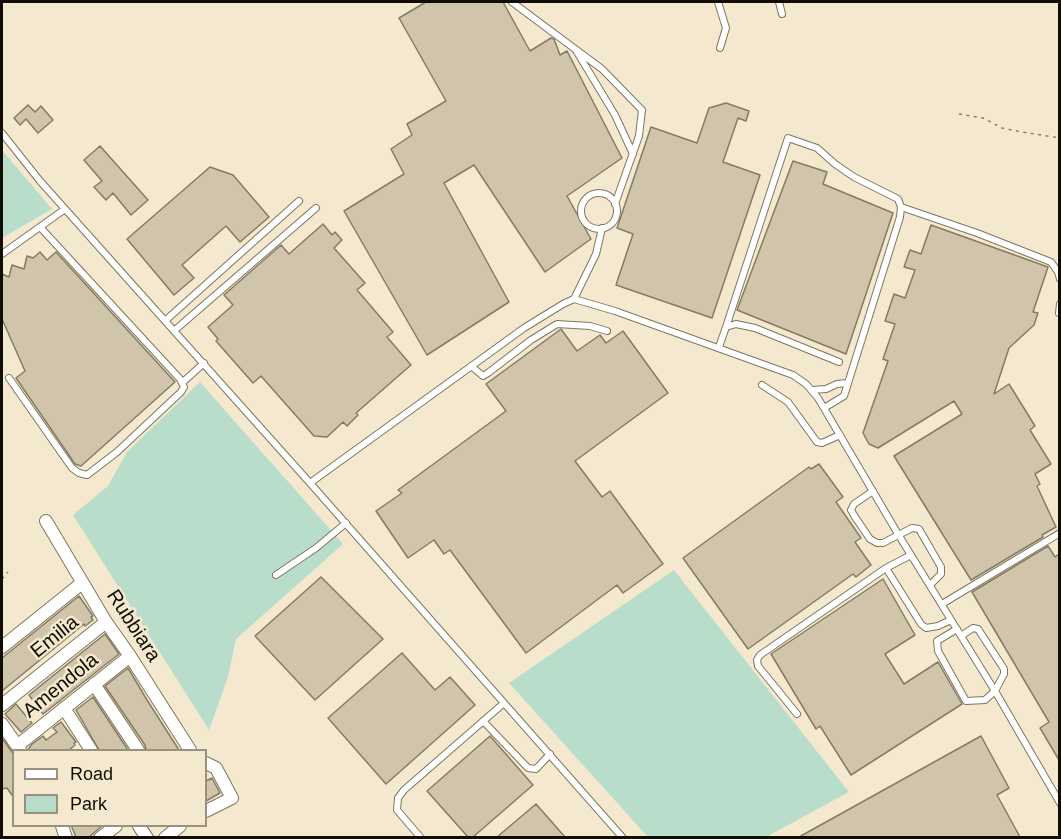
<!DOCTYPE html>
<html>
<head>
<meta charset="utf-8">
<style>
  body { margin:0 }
  #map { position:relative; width:1061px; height:839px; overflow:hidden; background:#f4e9ce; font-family:Arial,sans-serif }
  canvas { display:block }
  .frame { position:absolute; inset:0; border:3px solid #110d05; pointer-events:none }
  .legend { position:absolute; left:12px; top:749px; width:195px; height:78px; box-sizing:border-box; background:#f4e9ce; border:2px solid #99917e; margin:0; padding:8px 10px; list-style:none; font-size:18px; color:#110d05 }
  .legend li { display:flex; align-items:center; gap:12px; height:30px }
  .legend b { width:30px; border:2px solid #99917e }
</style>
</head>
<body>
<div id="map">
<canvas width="1061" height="839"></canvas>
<div class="frame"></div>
<ul class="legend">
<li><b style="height:8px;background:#fff"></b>Road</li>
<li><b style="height:16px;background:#b9ddcb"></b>Park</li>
</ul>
</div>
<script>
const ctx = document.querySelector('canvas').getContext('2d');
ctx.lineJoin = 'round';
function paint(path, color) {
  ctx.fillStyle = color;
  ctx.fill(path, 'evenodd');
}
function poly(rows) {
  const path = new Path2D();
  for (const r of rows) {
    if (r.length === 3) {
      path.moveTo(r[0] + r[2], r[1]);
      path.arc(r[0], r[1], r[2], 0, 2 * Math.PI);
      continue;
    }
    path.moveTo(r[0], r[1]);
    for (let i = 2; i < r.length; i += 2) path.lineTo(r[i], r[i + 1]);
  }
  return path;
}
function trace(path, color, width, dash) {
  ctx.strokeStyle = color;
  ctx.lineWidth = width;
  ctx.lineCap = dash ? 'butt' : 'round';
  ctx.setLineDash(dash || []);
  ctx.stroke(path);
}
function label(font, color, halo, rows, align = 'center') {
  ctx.font = font + ' Arial,sans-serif';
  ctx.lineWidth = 5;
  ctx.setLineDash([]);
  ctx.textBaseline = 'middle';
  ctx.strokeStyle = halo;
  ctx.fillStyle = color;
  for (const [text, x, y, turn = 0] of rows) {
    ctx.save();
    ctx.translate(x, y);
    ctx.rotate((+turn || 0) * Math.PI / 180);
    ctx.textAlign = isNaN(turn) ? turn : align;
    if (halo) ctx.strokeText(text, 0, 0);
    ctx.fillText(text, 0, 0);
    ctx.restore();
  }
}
const green = poly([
  [2,150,52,209,2,238],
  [200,382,343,544,236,639,228,677,209,730,73,515,108,486,127,452],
  [674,570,849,792,766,837,648,837,509,683]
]);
const building = poly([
  [426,2,503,2,530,51,551,38,554,39,560,55,567,51,622,158,567,196,591,239,545,272,474,165,444,183,509,302,427,355,344,211,404,174,391,149,412,135,407,124,446,101,399,18,426,2],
  [726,103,749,111,746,121,738,118,723,162,760,175,712,318,616,285,633,234,617,228,651,127,697,143,709,108,726,103],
  [28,105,35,112,41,106,53,120,38,133,26,119,20,125,14,118,28,105],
  [100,146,148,200,131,215,113,193,106,200,94,187,102,181,84,160,100,146],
  [793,161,827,172,823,184,893,213,846,354,737,310,793,161],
  [210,167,233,175,269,217,240,242,226,226,182,265,194,278,174,295,127,239,210,167],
  [323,224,332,235,335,232,342,240,334,248,365,283,357,290,393,332,387,337,411,365,356,413,358,415,347,426,343,422,327,437,314,436,261,376,253,383,216,341,218,339,208,327,233,305,224,295,281,245,289,254,323,224],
  [931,225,1048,267,1033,312,1038,313,1034,325,1009,348,994,394,1009,384,1035,426,1030,430,1051,464,1035,474,1040,484,1037,486,1056,527,1042,535,1043,537,971,580,894,456,962,414,954,401,878,448,869,444,863,433,888,361,883,359,895,324,885,321,894,294,905,298,915,270,904,267,910,250,921,254,931,225],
  [40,252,47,260,56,252,175,382,81,466,75,464,16,378,25,371,2,319,2,274,9,277,12,265,24,269,27,256,33,258,40,252],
  [561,329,577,351,600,335,606,343,623,331,668,393,575,461,602,497,610,491,663,564,623,593,617,585,526,653,450,550,444,554,434,540,408,558,376,511,402,493,398,490,506,411,486,384,561,329],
  [819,464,843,497,836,502,861,538,855,542,871,565,856,577,853,574,748,649,683,558,809,467,811,469,819,464],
  [1048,546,1055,557,1059,554,1059,760,1040,728,1049,722,972,592,1048,546],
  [321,577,383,639,315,700,255,636,321,577],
  [883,579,915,635,885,654,904,684,938,662,962,704,851,775,820,726,816,729,771,654,883,579],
  [79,596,93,616,91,617,93,620,85,626,84,624,2,691,2,658,79,596],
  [105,634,119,654,43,714,29,695,105,634],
  [402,653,435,690,450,677,475,705,386,784,328,718,402,653],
  [128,668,147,700,179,750,146,750,145,745,105,686,128,668],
  [93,697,128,750,99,750,76,710,93,697],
  [16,704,32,723,21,732,5,714,16,704],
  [61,722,76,742,74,743,75,745,69,750,28,750,31,745,43,736,46,740,57,732,53,728,61,722],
  [490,736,533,785,473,837,468,837,427,791,490,736],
  [981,736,1009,788,997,795,1020,837,799,837,981,736],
  [2,738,14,755,14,798,7,788,2,789,2,738],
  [212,778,220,793,206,801,206,781,212,778],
  [536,804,565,837,497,837,536,804],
  [71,825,103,825,89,837,76,837,71,825]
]);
const path = poly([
  [959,114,983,118,1002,128,1022,132,1060,138],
  [2,579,8,572]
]);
const lane = poly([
  [512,2,602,69,642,110,639,136,615,204],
  [718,2,726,28,720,48],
  [779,2,782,14],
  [577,52,615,115,633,154],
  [2,133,40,181,310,483,623,838],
  [599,211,18],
  [901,207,977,233,1051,262,1058,272,1060,279],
  [2,254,65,209],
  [574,299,596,254,602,228],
  [1059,313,1060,304],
  [166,320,299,201],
  [726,327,788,138,817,148,835,164,854,177,898,199,901,207,900,217,844,396,824,408],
  [175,330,316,208],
  [719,347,726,327,736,324,755,328,839,362],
  [471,366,483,376,488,373,531,340,557,324,590,326,607,331],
  [9,378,72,468,79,473,87,475,117,452,181,392,184,387,180,379,40,227],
  [183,382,204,363],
  [762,385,788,402,817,442,822,443,840,435],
  [812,390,826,389,837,384,847,383],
  [310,483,524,328,563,304,574,299,615,311,793,375,806,384,818,398,898,534,995,691,1060,803],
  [873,491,854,504,851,510,855,517,870,539,877,543,883,543,912,528,919,529,941,567,941,574,930,585],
  [911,555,886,568,921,624,926,628,938,626,951,620],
  [276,575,316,548,346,523],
  [942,604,1060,533],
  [957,629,937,641,938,651,966,701,985,700,995,691,1004,674,1004,669,978,629,973,628,961,636],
  [797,714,758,666,757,660,760,655,886,568],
  [483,721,528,768,536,769,550,754],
  [421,838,397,810,398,798,404,790,504,703]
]);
const street = poly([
  [46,521,106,622,130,656,190,750],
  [2,647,82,583],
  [94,684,138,750],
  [2,705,106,622],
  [64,708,91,750],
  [2,724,20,750],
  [17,746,130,656],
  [206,763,216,768,232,798,206,811],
  [62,826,66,838],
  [139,826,147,838],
  [100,838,116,826],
  [165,838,180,826]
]);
const streetNames = [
  ["Rubbiara",133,626,57],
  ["Emilia",55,637,-39],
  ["Amendola",61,686,-39]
];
paint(green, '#b9ddcb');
paint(building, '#d0c5ab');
trace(building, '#857b63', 1.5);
trace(lane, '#7f765d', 8);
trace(street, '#7f765d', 14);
trace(path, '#867e6d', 1.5, [3, 4.5]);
trace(lane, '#fff', 6);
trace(street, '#fff', 12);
label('20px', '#110d05', '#f4e9ce', streetNames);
</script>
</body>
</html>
